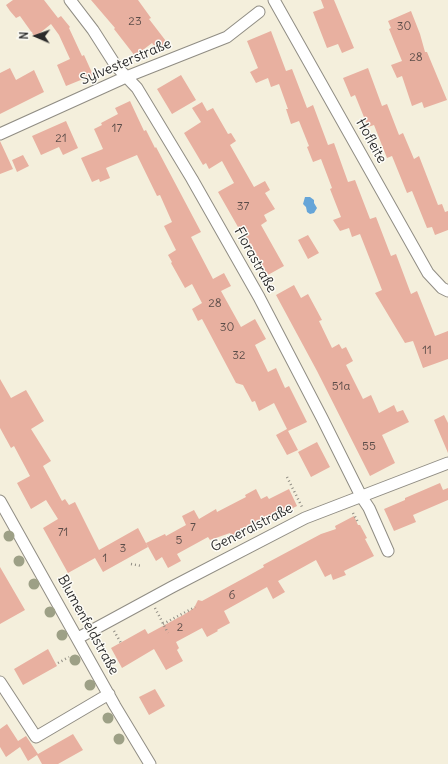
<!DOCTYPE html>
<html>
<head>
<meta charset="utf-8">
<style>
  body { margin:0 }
  #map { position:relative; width:448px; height:764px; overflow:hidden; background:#f4efdc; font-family:Delius,sans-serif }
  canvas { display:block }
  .north { position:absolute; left:16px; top:16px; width:40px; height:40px; -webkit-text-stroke:3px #fdfcf7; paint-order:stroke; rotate:272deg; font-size:11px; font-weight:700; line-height:16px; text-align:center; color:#2b2b2b }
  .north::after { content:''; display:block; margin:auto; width:14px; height:18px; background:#2b2b2b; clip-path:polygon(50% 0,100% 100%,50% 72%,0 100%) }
</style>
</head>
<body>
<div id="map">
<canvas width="448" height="764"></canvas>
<div class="north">N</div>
</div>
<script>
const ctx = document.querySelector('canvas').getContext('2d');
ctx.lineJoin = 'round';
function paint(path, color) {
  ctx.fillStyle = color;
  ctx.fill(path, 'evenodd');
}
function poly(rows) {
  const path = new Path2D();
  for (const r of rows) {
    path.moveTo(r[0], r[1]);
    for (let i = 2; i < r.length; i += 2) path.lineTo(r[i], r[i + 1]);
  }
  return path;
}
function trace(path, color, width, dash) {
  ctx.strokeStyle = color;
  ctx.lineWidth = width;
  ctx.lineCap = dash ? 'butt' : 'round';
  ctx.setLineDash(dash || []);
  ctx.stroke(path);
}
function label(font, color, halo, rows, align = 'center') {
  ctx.font = font + ' Delius,sans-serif';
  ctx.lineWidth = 3;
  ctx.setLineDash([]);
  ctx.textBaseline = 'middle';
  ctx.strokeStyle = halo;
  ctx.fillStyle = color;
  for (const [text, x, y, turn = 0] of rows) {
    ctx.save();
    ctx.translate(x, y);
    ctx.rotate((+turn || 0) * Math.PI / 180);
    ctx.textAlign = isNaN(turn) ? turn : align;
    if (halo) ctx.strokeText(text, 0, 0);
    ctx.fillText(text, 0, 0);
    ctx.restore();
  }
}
const water = poly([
  [305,197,310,197,314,200,314,203,317,208,314,213,310,214,307,212,306,207,303,204]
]);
const building = poly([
  [13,0,44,0,58,18,61,16,70,27,69,28,82,56,84,55,93,75,66,86,57,65,70,59,59,35,51,24,35,37,20,16,16,18,10,11,6,5],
  [91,0,138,0,151,18,149,19,169,45,159,52,152,43,135,56,114,29,115,28],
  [321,0,334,0,354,48,342,53,338,44,327,48,313,12,324,8],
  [411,11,420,34,425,52,427,52,447,100,424,108,422,102,412,106,402,76,397,78,391,65,402,61,389,29,391,28,388,21],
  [271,31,286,71,292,69,307,108,313,105,328,145,334,143,348,182,355,180,370,219,376,217,391,256,396,254,411,294,417,291,435,336,448,331,448,359,423,368,413,341,405,343,375,293,382,290,360,234,352,237,349,228,340,231,333,220,341,217,330,189,332,188,321,159,313,162,307,147,309,146,299,121,291,124,286,109,288,109,279,84,271,87,268,78,256,83,250,72,258,68,247,41],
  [10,68,16,80,34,70,44,92,0,114,0,73],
  [368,68,382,106,387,104,399,135,403,133,414,159,419,156,438,205,442,204,445,212,448,211,448,230,435,235,432,227,427,228,412,191,407,193,392,156,387,158,374,125,368,127,355,95,351,97,343,78],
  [181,75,196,100,172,114,157,89],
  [130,101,144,131,146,130,155,148,156,147,201,232,191,237,213,279,224,273,231,286,221,291,241,327,255,319,266,339,255,345,268,372,276,368,285,388,289,386,307,422,288,431,274,403,259,411,255,401,252,402,243,385,236,383,202,319,198,321,192,309,202,303,192,284,185,288,171,263,172,262,168,255,176,250,164,226,172,222,160,195,157,196,137,155,106,168,110,178,100,182,99,179,92,182,81,158,103,149,94,129,102,125,101,123,118,114,115,108],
  [202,102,207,111,213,108,228,134,231,133,236,141,230,145,254,187,265,181,270,190,265,193,275,209,264,215,267,221,261,225,284,266,266,276,218,192,234,183,222,161,209,169,206,163,203,165,184,133,201,122,192,108],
  [66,121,78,148,63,155,59,147,41,155,32,136],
  [0,141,13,169,0,174],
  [23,155,29,166,17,172,12,160],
  [308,235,319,253,308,259,298,240],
  [294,285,301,298,308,294,322,320,319,321,332,348,339,344,342,349,346,347,353,361,346,365,363,399,371,395,379,413,394,405,397,412,403,410,409,422,382,435,395,463,370,476,317,371,276,295],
  [0,379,11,398,26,390,44,421,31,429,51,461,43,466,62,501,65,499,69,505,75,502,99,550,138,528,148,547,103,572,95,558,68,573,43,528,58,519,46,500,31,509,17,483,30,476,14,446,11,448,0,428],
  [444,415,448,423,448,453,434,420],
  [287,429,298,450,287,455,276,435],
  [317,442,330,467,311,477,298,452],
  [440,483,443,490,448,488,448,500,413,515,416,522,394,531,384,509,405,500,405,498],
  [256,489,261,499,267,496,269,499,289,489,297,506,233,537,230,533,210,540,208,537,177,554,181,561,168,568,162,557,156,561,146,543,165,534,166,536,186,525,182,516,194,510,199,519,216,509,217,512,246,497,245,495],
  [354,516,358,525,360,525,367,538,365,539,374,556,344,571,346,575,333,580,331,574,325,577,316,560,278,581,285,592,273,599,267,587,224,611,230,623,217,630,218,631,207,637,202,628,176,642,179,648,177,650,183,661,166,670,154,649,122,668,111,648,145,629,148,634,185,614,194,608,198,600,202,601,246,577,264,567,263,565,321,534,336,529,335,526],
  [0,567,25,610,0,624],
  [48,649,57,666,23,685,14,669],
  [155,689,165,706,149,715,139,697],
  [7,724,18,741,26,736,38,754,73,734,83,750,58,764,42,764,37,755,28,761,20,747,6,757,0,747,0,729]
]);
const path = poly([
  [287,477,302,507],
  [353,513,358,522],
  [215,544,218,550],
  [131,564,142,566],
  [155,608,168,633],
  [163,624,195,607],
  [114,631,121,643],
  [58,663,69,657]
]);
const street = poly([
  [70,0,93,30,116,66,137,88,192,179,259,297,322,418,361,496,369,508,388,551],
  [274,0,428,273,442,288,448,291],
  [0,134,126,77,227,37,259,12],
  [0,501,115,706,150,764],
  [78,638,172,587,305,518,448,463],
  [0,682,36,737,109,694]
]);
const trees = [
  [9,536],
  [19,561],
  [34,584],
  [50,612],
  [62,635],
  [75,660],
  [90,685],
  [108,718],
  [119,739]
];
const numberNames = [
  ["23",135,22],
  ["30",404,27],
  ["28",416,58],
  ["17",117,129],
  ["21",61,139],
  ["37",243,207],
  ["28",215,304],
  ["30",227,328],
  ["11",427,351],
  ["32",239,356],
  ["51a",341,387],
  ["55",369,447],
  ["7",193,528],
  ["71",63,533],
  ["5",179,541],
  ["3",123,549],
  ["1",105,559],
  ["6",232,596],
  ["2",180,628]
];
const streetNames = [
  ["Sylvesterstraße",126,62,-23],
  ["Hofleite",371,141,61],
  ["Florastraße",255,260,61],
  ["Generalstraße",252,528,-27],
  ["Blumenfeldstraße",88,625,61]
];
paint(water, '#66a5d8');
paint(building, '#e8b0a0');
trace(street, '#908d84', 13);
trace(path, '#908d84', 2.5, [1, 3]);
trace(street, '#fff', 11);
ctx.fillStyle = '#9da086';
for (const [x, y] of trees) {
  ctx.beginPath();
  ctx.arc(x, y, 5.5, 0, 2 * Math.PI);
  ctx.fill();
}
label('12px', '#5a4c48', null, numberNames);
label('14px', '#2b2b2b', '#fdfcf7', streetNames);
</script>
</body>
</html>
